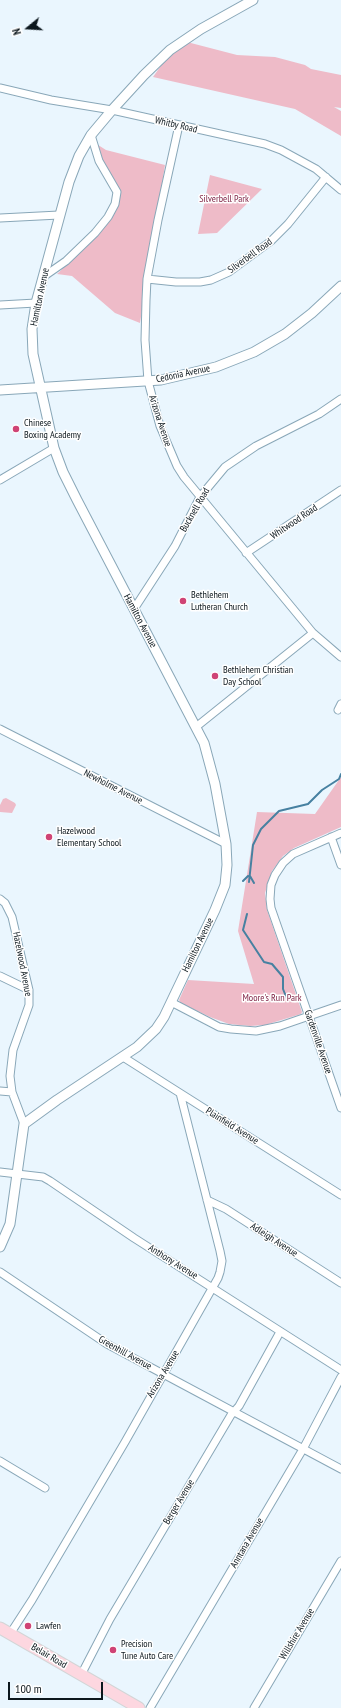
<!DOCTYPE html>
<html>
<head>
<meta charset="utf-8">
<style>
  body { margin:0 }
  #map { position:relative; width:341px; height:1708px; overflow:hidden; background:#eaf6fe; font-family:"PT Sans Narrow",sans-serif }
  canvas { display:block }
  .north { position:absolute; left:8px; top:8px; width:40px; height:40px; -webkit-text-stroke:3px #fff; paint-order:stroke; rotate:252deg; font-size:11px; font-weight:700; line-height:16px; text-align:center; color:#0c171d }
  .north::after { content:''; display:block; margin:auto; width:14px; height:18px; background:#0c171d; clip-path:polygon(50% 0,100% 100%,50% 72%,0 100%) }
  .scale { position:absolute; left:8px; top:1682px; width:95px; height:18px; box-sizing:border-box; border:2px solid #0c171d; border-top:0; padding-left:5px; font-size:12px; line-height:14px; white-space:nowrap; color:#0c171d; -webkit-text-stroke:3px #fff; paint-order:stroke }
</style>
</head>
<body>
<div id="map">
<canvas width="341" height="1708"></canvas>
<div class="north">N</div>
<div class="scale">100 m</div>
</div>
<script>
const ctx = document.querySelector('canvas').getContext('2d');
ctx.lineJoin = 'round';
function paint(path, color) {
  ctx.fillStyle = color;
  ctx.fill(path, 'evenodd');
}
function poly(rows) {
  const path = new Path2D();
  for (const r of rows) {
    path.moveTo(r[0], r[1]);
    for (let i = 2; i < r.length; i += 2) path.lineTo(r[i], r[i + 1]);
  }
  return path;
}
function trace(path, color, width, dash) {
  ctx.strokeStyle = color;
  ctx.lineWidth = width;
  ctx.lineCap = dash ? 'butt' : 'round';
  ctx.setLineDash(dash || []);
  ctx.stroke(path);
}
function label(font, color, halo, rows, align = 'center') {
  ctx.font = font + ' "PT Sans Narrow",sans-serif';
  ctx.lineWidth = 3;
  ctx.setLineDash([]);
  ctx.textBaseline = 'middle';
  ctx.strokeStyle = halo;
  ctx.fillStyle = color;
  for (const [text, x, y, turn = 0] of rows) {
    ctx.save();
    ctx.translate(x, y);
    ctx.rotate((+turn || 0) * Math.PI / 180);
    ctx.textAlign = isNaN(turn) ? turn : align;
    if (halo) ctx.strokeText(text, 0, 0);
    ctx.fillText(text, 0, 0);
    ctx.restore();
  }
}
const green = poly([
  [187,42,237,55,275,57,305,65,311,69,341,75,341,108,334,107,341,111,341,136,295,109,153,77,167,57],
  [95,143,106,150,165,165,140,323,115,313,72,276,57,274,75,257,87,238,116,208,115,181,101,159],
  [210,175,262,189,217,233,198,234],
  [341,777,341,827,294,848,283,856,272,871,265,893,267,910,302,1012,301,1014,265,1025,250,1026,229,1024,210,1017,181,1003,179,1000,188,980,254,984,238,931,257,812,315,814],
  [6,798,15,803,16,805,12,813,0,812,0,805,3,799]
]);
const stream = poly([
  [250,876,254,883],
  [243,881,248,876],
  [249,882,253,845,261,829,279,811,308,804,322,790,339,779,341,774],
  [247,914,243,930,264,962,272,964,283,977,283,989,287,999]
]);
const minor = poly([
  [0,88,51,100,112,110,265,144,281,150,316,169,341,190],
  [179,125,158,220,147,279,146,300,145,340,148,381,160,426,177,466,184,477,313,633,341,657],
  [0,218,59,215],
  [43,277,66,261,95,233,108,217,115,204,117,192,99,161,91,135],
  [147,279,176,282,200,282,211,280,229,272,271,241,288,224,326,177],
  [0,305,36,303],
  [0,480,54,448],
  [246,553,341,490],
  [134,609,175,546,200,497,225,467,256,446,319,414,341,399],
  [338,710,341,704],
  [196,727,313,633],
  [0,729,226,844],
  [341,833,293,854,283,863,275,875,271,885,270,899,271,908,341,1108],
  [331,837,341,865],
  [0,899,5,903,12,917,29,990,29,1005,13,1050,10,1076,12,1092,24,1124],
  [0,976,29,990],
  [171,1002,219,1027,231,1029,256,1031,280,1026,341,1005],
  [123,1057,341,1195],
  [0,1091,12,1092],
  [0,1172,43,1177,50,1181,134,1238,341,1370],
  [207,1200,226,1209,341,1283],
  [0,1272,107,1344,341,1469],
  [0,1461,45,1488],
  [10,1634,32,1600,125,1442,218,1278,220,1272,222,1261,220,1251,180,1093],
  [81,1675,110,1619,231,1415,239,1406,280,1332],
  [150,1708,303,1449,341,1377],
  [254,1708,341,1561]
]);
const tertiary = poly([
  [0,390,161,380,216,367,254,352,285,334,312,313,341,286],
  [0,1247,10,1224,24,1124,57,1100,137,1047,156,1029,164,1017,215,910,225,885,227,865,226,844,215,784,204,743,77,500,63,472,54,448,33,354,32,329,36,303,69,182,79,156,91,135,112,110,144,75,170,50,201,29,253,0]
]);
const primary = poly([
  [0,1628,139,1708]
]);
const markers = [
  [16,429,4,"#cf4375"],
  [183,601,4,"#cf4375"],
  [215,676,4,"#cf4375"],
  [49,837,4,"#cf4375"],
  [28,1626,4,"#cf4375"],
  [113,1650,4,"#cf4375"]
];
const streetNames = [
  ["Whitby Road",176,125,13],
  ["Silverbell Road",250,256,-36],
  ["Hamilton Avenue",40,297,-78],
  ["Cedonia Avenue",183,374,-12],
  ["Arizona Avenue",160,421,72],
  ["Bucknell Road",195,510,-60],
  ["Whitwood Road",294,522,-34],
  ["Hamilton Avenue",140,621,62],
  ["Newholme Avenue",113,787,27],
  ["Hamilton Avenue",198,945,-64],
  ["Hazelwood Avenue",22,964,79],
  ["Gardenville Avenue",318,1042,71],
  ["Plainfield Avenue",232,1126,32],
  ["Adleigh Avenue",274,1240,33],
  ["Anthony Avenue",173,1262,32],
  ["Greenhill Avenue",125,1353,29],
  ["Arizona Avenue",163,1374,-59],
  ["Berger Avenue",179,1502,-59],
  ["Anntana Avenue",247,1543,-60],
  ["Willshire Avenue",297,1634,-59],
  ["Belair Road",49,1656,30]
];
const parkNames = [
  ["Silverbell Park",224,199],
  ["Moore's Run Park",272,998]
];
const poiNames = [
  ["Chinese",24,423],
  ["Boxing Academy",24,435],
  ["Bethlehem",191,595],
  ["Lutheran Church",191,607],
  ["Bethlehem Christian",223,670],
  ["Day School",223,682],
  ["Hazelwood",57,831],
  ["Elementary School",57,843],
  ["Lawfen",36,1626],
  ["Precision",121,1644],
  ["Tune Auto Care",121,1656]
];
paint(green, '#eebbc8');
trace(stream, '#4781a1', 2);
trace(minor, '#89a7b8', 9);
trace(tertiary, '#89a7b8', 11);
trace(primary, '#d3d5d6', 13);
trace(minor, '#fff', 7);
trace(tertiary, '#fff', 9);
trace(primary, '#fdd7e0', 11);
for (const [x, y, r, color] of markers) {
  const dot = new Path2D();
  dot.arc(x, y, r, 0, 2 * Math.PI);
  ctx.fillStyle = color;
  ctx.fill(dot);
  trace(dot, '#fff', 1.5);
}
label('10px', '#0c171d', '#fff', streetNames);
label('10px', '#802446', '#fff', parkNames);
label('10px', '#0c171d', '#fff', poiNames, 'left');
</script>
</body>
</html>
